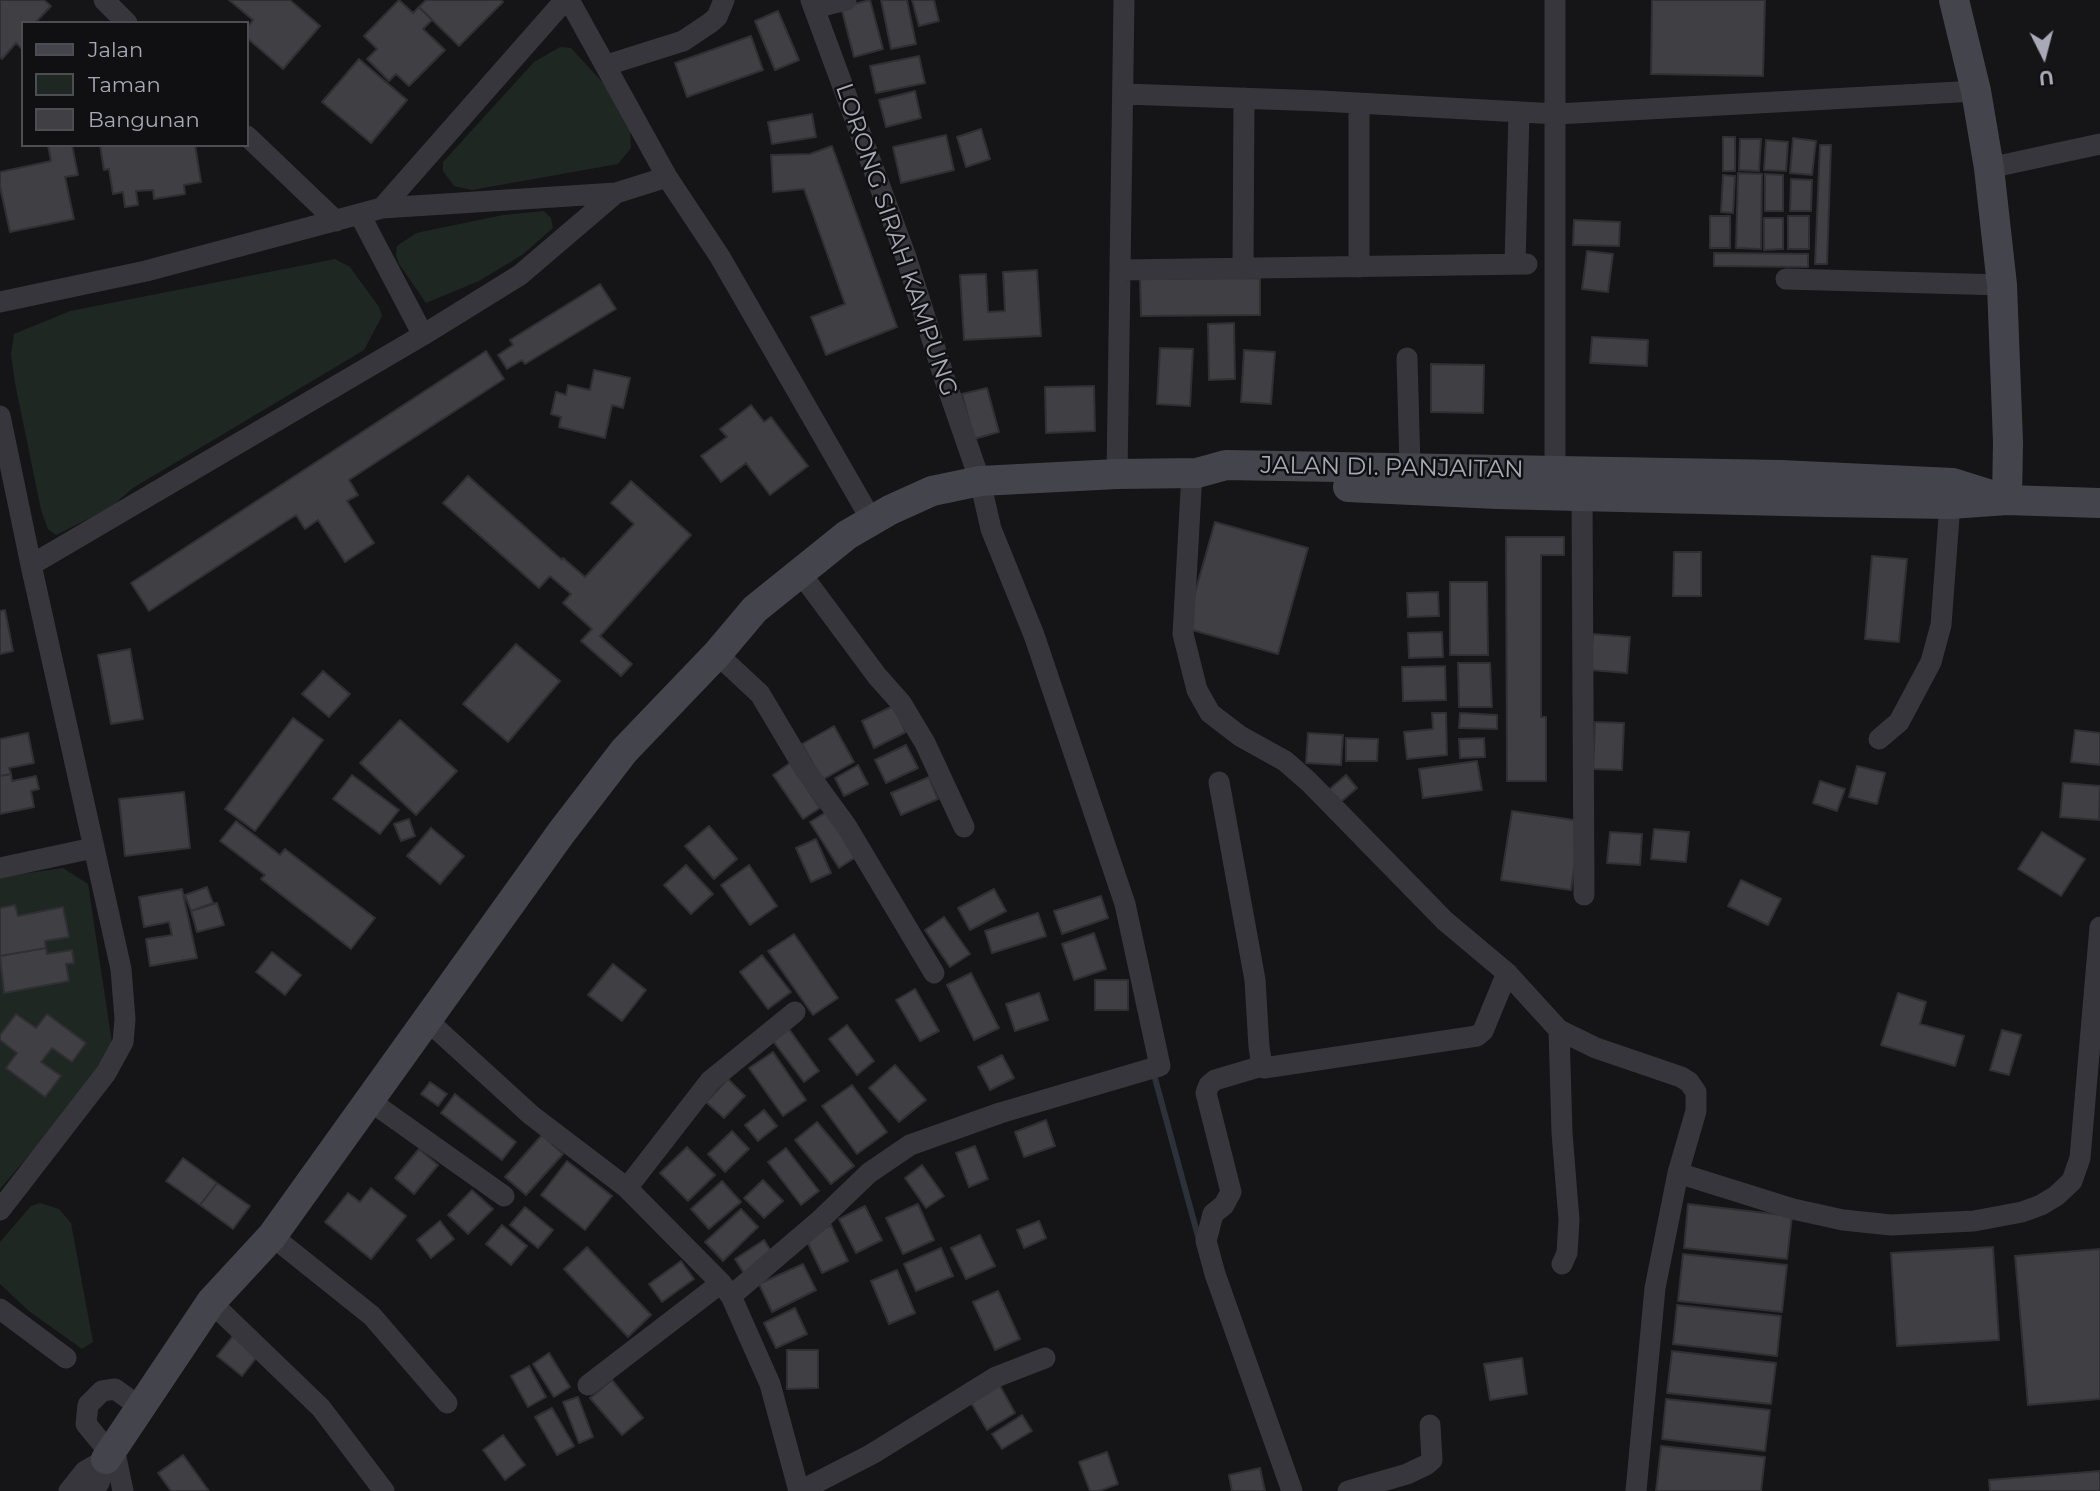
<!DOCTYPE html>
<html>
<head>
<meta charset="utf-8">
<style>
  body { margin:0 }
  #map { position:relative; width:2100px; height:1491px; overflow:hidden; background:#151517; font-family:Montserrat,sans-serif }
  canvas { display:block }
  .legend { position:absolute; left:21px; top:21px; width:228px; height:126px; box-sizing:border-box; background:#101012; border:2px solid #4d4d54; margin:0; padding:9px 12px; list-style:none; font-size:21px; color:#a8a9b6 }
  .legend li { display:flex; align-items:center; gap:14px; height:35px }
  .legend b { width:35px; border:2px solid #4d4d54 }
  .north { position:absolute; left:2009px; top:21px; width:70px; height:70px; -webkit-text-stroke:5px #101012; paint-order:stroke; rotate:174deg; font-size:19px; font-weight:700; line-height:28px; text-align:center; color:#a8a9b6 }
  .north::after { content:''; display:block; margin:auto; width:24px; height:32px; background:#a8a9b6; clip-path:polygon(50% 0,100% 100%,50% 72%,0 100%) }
</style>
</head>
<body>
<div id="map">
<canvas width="2100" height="1491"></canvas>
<ul class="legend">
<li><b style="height:9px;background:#44454c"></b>Jalan</li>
<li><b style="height:19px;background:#1f2722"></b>Taman</li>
<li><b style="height:19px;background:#403f44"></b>Bangunan</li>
</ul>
<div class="north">U</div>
</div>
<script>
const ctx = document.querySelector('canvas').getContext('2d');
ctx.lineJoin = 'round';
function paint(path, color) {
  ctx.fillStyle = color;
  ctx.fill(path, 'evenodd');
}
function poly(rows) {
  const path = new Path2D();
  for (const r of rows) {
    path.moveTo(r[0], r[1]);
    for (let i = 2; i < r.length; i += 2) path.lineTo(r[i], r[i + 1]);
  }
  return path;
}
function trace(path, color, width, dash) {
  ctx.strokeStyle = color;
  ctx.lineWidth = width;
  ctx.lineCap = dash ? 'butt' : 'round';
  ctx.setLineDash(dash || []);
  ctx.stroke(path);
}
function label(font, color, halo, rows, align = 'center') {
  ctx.font = font + ' Montserrat,sans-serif';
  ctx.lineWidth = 5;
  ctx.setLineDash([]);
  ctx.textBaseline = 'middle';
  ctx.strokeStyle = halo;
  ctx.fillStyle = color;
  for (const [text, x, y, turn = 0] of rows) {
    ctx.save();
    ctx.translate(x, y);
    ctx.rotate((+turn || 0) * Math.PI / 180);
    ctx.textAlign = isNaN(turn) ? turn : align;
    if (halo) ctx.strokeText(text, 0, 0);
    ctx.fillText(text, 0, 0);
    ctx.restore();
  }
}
const green = poly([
  [560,47,571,48,605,85,630,128,631,148,618,164,472,190,454,186,443,171,443,162,534,62],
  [544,211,551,218,553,228,522,255,479,281,426,303,399,264,396,255,397,246,416,233,503,215],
  [335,259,350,267,379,307,382,316,364,350,133,488,110,508,56,535,48,529,41,510,15,383,11,354,14,334,70,311],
  [63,868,88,884,112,1043,81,1095,0,1189,0,877],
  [40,1203,59,1209,71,1223,93,1342,82,1349,29,1311,0,1284,0,1242,31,1206]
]);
const stream = poly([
  [1153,1071,1199,1240]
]);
const building = poly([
  [0,0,44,0,51,6,35,23,23,23,23,50,16,43,2,59,0,57,0,0],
  [229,0,290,0,320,26,283,69,247,38,247,28,253,20,229,0],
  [399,0,413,13,419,7,432,20,423,29,445,50,409,86,396,74,389,81,367,59,377,49,364,36,399,0],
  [426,0,501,0,503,2,459,46,419,7,426,0],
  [870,0,883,49,854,57,841,7,870,0],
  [881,0,907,0,916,44,891,49,881,0],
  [912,0,934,0,939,21,919,26,912,0],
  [1652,0,1765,0,1763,76,1651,74,1652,0],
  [778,11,799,60,775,70,755,21,778,11],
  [751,36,763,70,687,97,675,63,751,36],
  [919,56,925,83,876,93,870,66,919,56],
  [359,59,407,100,371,143,322,102,359,59],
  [915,91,921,118,886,127,879,100,915,91],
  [812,114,816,137,772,144,768,122,812,114],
  [981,129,990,159,966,167,957,137,981,129],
  [946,135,954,170,901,183,893,147,946,135],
  [1723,137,1735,137,1735,171,1723,171,1723,137],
  [1793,138,1816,141,1812,175,1790,173,1793,138],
  [1740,139,1761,139,1759,171,1739,170,1740,139],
  [1766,140,1788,142,1786,171,1764,170,1766,140],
  [48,145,72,145,78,175,65,177,74,219,10,232,0,187,0,172,51,161,48,145],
  [100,145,195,145,201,182,184,185,185,194,154,199,153,190,136,191,138,205,125,207,123,192,113,194,109,169,104,170,100,145],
  [1820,145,1831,145,1827,264,1815,264,1820,145],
  [832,146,897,327,826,355,811,317,845,304,804,189,773,192,771,155,810,154,832,146],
  [1738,173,1762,174,1761,249,1736,248,1738,173],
  [1765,174,1783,175,1783,211,1765,211,1765,174],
  [1723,175,1735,176,1733,213,1721,212,1723,175],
  [1791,179,1812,180,1811,211,1790,211,1791,179],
  [1710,216,1730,216,1730,248,1710,248,1710,216],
  [1788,216,1809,216,1809,249,1788,249,1788,216],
  [1764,218,1783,218,1783,249,1764,250,1764,218],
  [1574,220,1620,222,1619,246,1573,245,1574,220],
  [1587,251,1613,254,1608,292,1582,289,1587,251],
  [1714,253,1808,254,1808,267,1714,266,1714,253],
  [1037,270,1041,336,964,340,960,275,986,274,988,312,1005,311,1003,272,1037,270],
  [1260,278,1260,315,1141,316,1140,279,1260,278],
  [600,284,616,309,525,364,522,360,507,369,498,355,513,345,510,340,600,284],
  [1234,323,1235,379,1209,380,1208,324,1234,323],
  [1592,337,1648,340,1647,366,1590,363,1592,337],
  [1160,348,1193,349,1190,406,1157,404,1160,348],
  [1244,350,1275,352,1271,404,1241,402,1244,350],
  [486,351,504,379,349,480,358,495,347,501,374,543,345,562,318,520,305,529,296,515,149,611,131,583,486,351],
  [1431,364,1484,365,1483,413,1431,412,1431,364],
  [594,370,630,378,623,408,612,405,605,438,559,427,561,417,551,414,556,392,566,395,568,385,590,390,594,370],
  [1094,386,1095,431,1046,433,1045,387,1094,386],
  [987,388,999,432,974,439,962,394,987,388],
  [751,405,764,422,771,417,808,466,770,495,746,463,721,482,701,456,727,437,720,429,751,405],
  [468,476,562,560,563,558,585,577,634,524,611,503,631,481,691,535,600,636,632,664,621,676,581,641,592,629,563,603,571,594,550,576,539,588,443,503,468,476],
  [1215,522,1308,548,1278,654,1185,628,1215,522],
  [1506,537,1564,537,1564,555,1541,555,1541,717,1546,717,1546,781,1507,781,1506,537],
  [1674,552,1701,552,1701,596,1673,596,1674,552],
  [1872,556,1907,559,1899,642,1865,639,1872,556],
  [1450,582,1487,582,1488,655,1450,655,1450,582],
  [1438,592,1439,616,1408,617,1407,593,1438,592],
  [5,610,13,651,0,654,0,611,5,610],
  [1442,632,1443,657,1409,658,1408,633,1442,632],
  [1593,634,1630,637,1627,673,1590,670,1593,634],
  [516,644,560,681,508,742,463,704,516,644],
  [130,649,143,719,111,724,98,655,130,649],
  [1458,663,1490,663,1492,707,1459,707,1458,663],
  [1445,666,1446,700,1403,701,1402,667,1445,666],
  [323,671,350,694,329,717,302,694,323,671],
  [893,706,906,732,874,748,862,721,893,706],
  [1432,713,1446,713,1447,755,1407,759,1404,732,1433,729,1432,713],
  [1460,713,1497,715,1497,729,1459,728,1460,713],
  [293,718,323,740,255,831,225,809,293,718],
  [400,720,457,771,416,815,360,763,400,720],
  [1595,722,1624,723,1622,770,1593,769,1595,722],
  [834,726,854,762,822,780,802,744,834,726],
  [2075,730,2100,733,2100,765,2071,762,2075,730],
  [28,733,34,763,9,768,11,774,0,776,0,739,28,733],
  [1308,733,1343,735,1341,765,1306,763,1308,733],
  [1346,738,1378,739,1377,761,1346,761,1346,738],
  [1484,738,1485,757,1460,758,1459,739,1484,738],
  [906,745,918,768,886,783,875,760,906,745],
  [1477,761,1482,790,1423,798,1419,769,1477,761],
  [790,763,820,808,803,819,773,775,790,763],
  [858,765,868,784,844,796,835,778,858,765],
  [1857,766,1885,773,1877,804,1849,797,1857,766],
  [11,774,12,781,36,776,39,789,31,791,34,807,0,814,0,776,11,774],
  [352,775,399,810,380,834,333,799,352,775],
  [1346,775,1357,788,1336,806,1325,793,1346,775],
  [929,777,938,799,901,815,891,793,929,777],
  [1820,781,1845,789,1837,811,1813,803,1820,781],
  [2063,783,2100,786,2099,820,2060,817,2063,783],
  [184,792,190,848,125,856,119,799,184,792],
  [828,811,856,857,839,868,810,822,828,811],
  [1512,811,1581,821,1571,890,1501,880,1512,811],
  [409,819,415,836,401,841,394,824,409,819],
  [236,821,280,855,285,849,375,918,351,949,261,879,265,875,220,841,236,821],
  [709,826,737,859,714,879,685,846,709,826],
  [431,828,464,856,440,884,407,856,431,828],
  [1654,829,1689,832,1686,862,1651,859,1654,829],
  [1610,832,1642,834,1640,865,1607,863,1610,832],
  [2042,832,2085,859,2061,896,2018,869,2042,832],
  [816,839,831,873,811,882,796,848,816,839],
  [686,865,713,894,691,914,664,885,686,865],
  [749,865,777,906,750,925,721,885,749,865],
  [1741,880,1781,899,1768,925,1728,906,1741,880],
  [207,887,213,903,191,911,185,895,207,887],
  [182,889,197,958,150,966,146,939,172,935,169,922,144,927,139,897,182,889],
  [994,889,1006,911,970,930,958,908,994,889],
  [1101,896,1108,918,1062,934,1054,911,1101,896],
  [217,903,224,925,197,932,191,911,217,903],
  [15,905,18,916,63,907,69,937,45,941,46,948,0,956,0,908,15,905],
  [1038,913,1046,936,992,953,985,931,1038,913],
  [944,917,970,954,950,967,925,930,944,917],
  [1094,933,1106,969,1074,980,1062,944,1094,933],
  [794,934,838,998,813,1015,768,951,794,934],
  [46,948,47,954,72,950,74,963,66,964,69,981,4,993,0,956,46,948],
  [272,952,301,975,285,995,256,972,272,952],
  [762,955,791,992,768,1009,740,972,762,955],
  [613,964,646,990,622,1021,588,995,613,964],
  [971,973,999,1028,974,1040,947,985,971,973],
  [1095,980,1128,980,1128,1010,1095,1010,1095,980],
  [915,989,939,1031,920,1041,896,1000,915,989],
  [1039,993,1048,1020,1015,1031,1006,1004,1039,993],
  [1898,993,1926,1002,1920,1024,1964,1036,1955,1066,1881,1045,1898,993],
  [16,1014,36,1028,47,1014,86,1043,72,1062,52,1048,41,1062,61,1076,45,1097,6,1068,17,1053,0,1040,0,1035,16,1014],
  [847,1025,874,1061,857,1075,829,1039,847,1025],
  [789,1029,819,1071,804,1082,773,1041,789,1029],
  [2002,1030,2021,1035,2009,1075,1990,1070,2002,1030],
  [773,1052,806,1100,783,1116,749,1068,773,1052],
  [1002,1055,1014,1078,990,1090,978,1067,1002,1055],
  [895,1065,926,1100,899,1122,869,1088,895,1065],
  [728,1079,745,1096,724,1118,706,1102,728,1079],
  [430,1082,447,1094,438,1106,421,1094,430,1082],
  [852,1085,887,1132,857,1154,822,1106,852,1085],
  [455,1094,516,1142,502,1160,441,1113,455,1094],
  [764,1110,777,1126,758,1141,745,1125,764,1110],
  [1046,1120,1055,1146,1024,1157,1015,1132,1046,1120],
  [817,1122,854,1166,831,1184,795,1140,817,1122],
  [732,1131,749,1149,725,1172,708,1154,732,1131],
  [542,1135,563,1154,526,1195,505,1177,542,1135],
  [975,1146,988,1179,969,1187,956,1153,975,1146],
  [687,1147,715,1175,688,1201,660,1173,687,1147],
  [786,1148,819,1191,801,1205,768,1162,786,1148],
  [419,1149,438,1165,414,1194,395,1178,419,1149],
  [183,1158,217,1183,200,1205,166,1181,183,1158],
  [567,1161,612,1196,585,1230,541,1195,567,1161],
  [922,1165,944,1196,926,1208,905,1178,922,1165],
  [763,1180,783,1201,764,1218,744,1198,763,1180],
  [722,1181,741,1202,709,1229,691,1209,722,1181],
  [217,1183,250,1206,233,1229,200,1205,217,1183],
  [371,1188,406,1216,371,1259,325,1222,348,1193,360,1202,371,1188],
  [472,1190,493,1209,468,1234,448,1215,472,1190],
  [918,1204,934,1240,903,1254,886,1218,918,1204],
  [1688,1204,1792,1216,1787,1259,1684,1248,1688,1204],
  [865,1206,882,1240,856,1253,839,1219,865,1206],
  [525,1207,553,1230,538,1248,510,1225,525,1207],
  [741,1209,758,1227,723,1261,705,1242,741,1209],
  [440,1221,454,1239,431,1258,417,1240,440,1221],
  [1039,1221,1046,1238,1024,1248,1017,1230,1039,1221],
  [502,1225,527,1246,511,1265,486,1244,502,1225],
  [831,1225,848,1261,822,1273,805,1237,831,1225],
  [980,1235,995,1266,966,1279,951,1248,980,1235],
  [764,1240,774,1256,745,1275,735,1259,764,1240],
  [587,1247,651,1315,628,1337,564,1269,587,1247],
  [1993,1247,1999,1340,1897,1346,1891,1253,1993,1247],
  [941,1248,953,1276,916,1291,904,1264,941,1248],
  [2100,1249,2100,1399,2028,1405,2015,1256,2100,1249],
  [1683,1254,1787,1265,1782,1312,1678,1301,1683,1254],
  [681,1261,694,1279,662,1302,649,1284,681,1261],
  [803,1264,816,1290,772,1312,759,1284,803,1264],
  [897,1270,915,1313,889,1324,871,1281,897,1270],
  [998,1291,1020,1339,995,1350,973,1302,998,1291],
  [1677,1305,1781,1316,1777,1356,1673,1344,1677,1305],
  [795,1308,807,1334,776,1348,764,1323,795,1308],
  [236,1332,261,1352,242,1376,217,1356,236,1332],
  [787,1350,818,1350,818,1388,787,1389,787,1350],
  [1672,1351,1776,1363,1771,1404,1667,1393,1672,1351],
  [549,1353,570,1387,554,1397,533,1364,549,1353],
  [1522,1358,1527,1394,1490,1400,1484,1364,1522,1358],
  [529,1366,546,1397,528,1407,511,1376,529,1366],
  [612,1380,643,1418,622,1435,590,1398,612,1380],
  [999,1384,1015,1413,987,1430,970,1401,999,1384],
  [578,1397,593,1437,579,1443,563,1402,578,1397],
  [1666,1399,1770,1410,1765,1451,1662,1439,1666,1399],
  [552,1408,574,1446,557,1455,535,1417,552,1408],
  [1022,1415,1032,1431,1002,1449,992,1434,1022,1415],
  [503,1435,525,1465,505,1480,483,1450,503,1435],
  [1661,1446,1765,1457,1761,1491,1656,1491,1661,1446],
  [1107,1452,1118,1484,1099,1491,1090,1491,1079,1462,1107,1452],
  [183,1455,209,1491,171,1491,158,1473,183,1455],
  [1260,1468,1265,1491,1232,1491,1229,1475,1260,1468],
  [2100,1471,2100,1491,1990,1491,1989,1480,2100,1471]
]);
const street = poly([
  [104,0,127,23],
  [569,0,667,177,720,257,872,521],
  [1555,0,1555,471],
  [814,8,846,0],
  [607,65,683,41,710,23,717,17,724,0],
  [1125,94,1321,101,1557,114,1976,91],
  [1359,104,1359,267],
  [247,136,336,221],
  [1989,168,2100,144],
  [382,208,565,0],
  [360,215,423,335],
  [1515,264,1519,112],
  [1243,269,1244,98],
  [1122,270,1527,264],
  [1786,279,2002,285],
  [0,302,146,271,382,208,616,193],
  [1407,358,1410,467],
  [0,416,31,565,121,969,125,1019,123,1042,106,1073,0,1210],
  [1192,473,1183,634,1197,690,1210,713,1240,736,1285,761,1309,782,1445,921,1507,973,1559,1030,1596,1048,1681,1077,1689,1082,1696,1092,1696,1111,1678,1173,1655,1288,1636,1491],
  [1117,474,1124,0],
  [1582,496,1584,895],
  [31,565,423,335,520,275,616,193,667,177],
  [799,571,877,676,901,703,925,743,964,827],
  [717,654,760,694,804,768,847,827,934,973],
  [1879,739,1899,722,1931,662,1941,625,1950,504],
  [1219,782,1255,980,1259,1047,1262,1066,1264,1068,1477,1036,1483,1031,1507,973],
  [0,868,93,848],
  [428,1021,531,1115,627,1188,721,1283,731,1296,770,1384,799,1491],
  [1559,1030,1562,1133,1569,1220,1567,1253,1562,1264],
  [1262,1066,1215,1080,1209,1085,1206,1093,1231,1192,1224,1205,1213,1214,1206,1241,1215,1274,1292,1491],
  [370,1101,504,1196],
  [1678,1173,1793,1209,1843,1220,1891,1225,1974,1221,2022,1212,2041,1205,2056,1196,2072,1181,2080,1158,2100,927],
  [627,1188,710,1081,795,1012],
  [272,1236,372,1316,447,1403],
  [731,1296,819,1221,869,1173,910,1145,1000,1113,1160,1066,1125,904,1034,635,991,529,980,481,945,380,906,257,811,0],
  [211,1302,321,1408,384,1491],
  [0,1309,66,1358],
  [588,1385,721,1283],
  [114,1448,123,1491],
  [110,1453,86,1424,88,1405,102,1391,115,1389,140,1407],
  [69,1491,85,1471,106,1459],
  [93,1491,99,1483,106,1459],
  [800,1491,872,1454,996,1377,1045,1358],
  [1348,1491,1407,1474,1426,1465,1432,1460,1430,1425]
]);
const secondary = poly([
  [1954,0,1976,91,1989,168,2002,285,2008,442,2007,500],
  [1348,487,1497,494,1826,502,1950,504,2007,500,2100,503],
  [106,1459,211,1302,272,1236,561,833,624,751,717,654,755,609,847,535,890,510,932,491,980,481,1117,474,1197,473,1226,465,1780,475,1953,483,2007,500]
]);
const streetNames = [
  ["LORONG SIRAH KAMPUNG",896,240,71],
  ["JALAN DI. PANJAITAN",1392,468,1]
];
paint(green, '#1f2722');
trace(stream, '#2c313a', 6);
paint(building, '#403f44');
trace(building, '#302f33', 2);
trace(street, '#37363c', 21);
trace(secondary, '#44454c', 30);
label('24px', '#a8a9b6', '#101012', streetNames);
</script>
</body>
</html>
